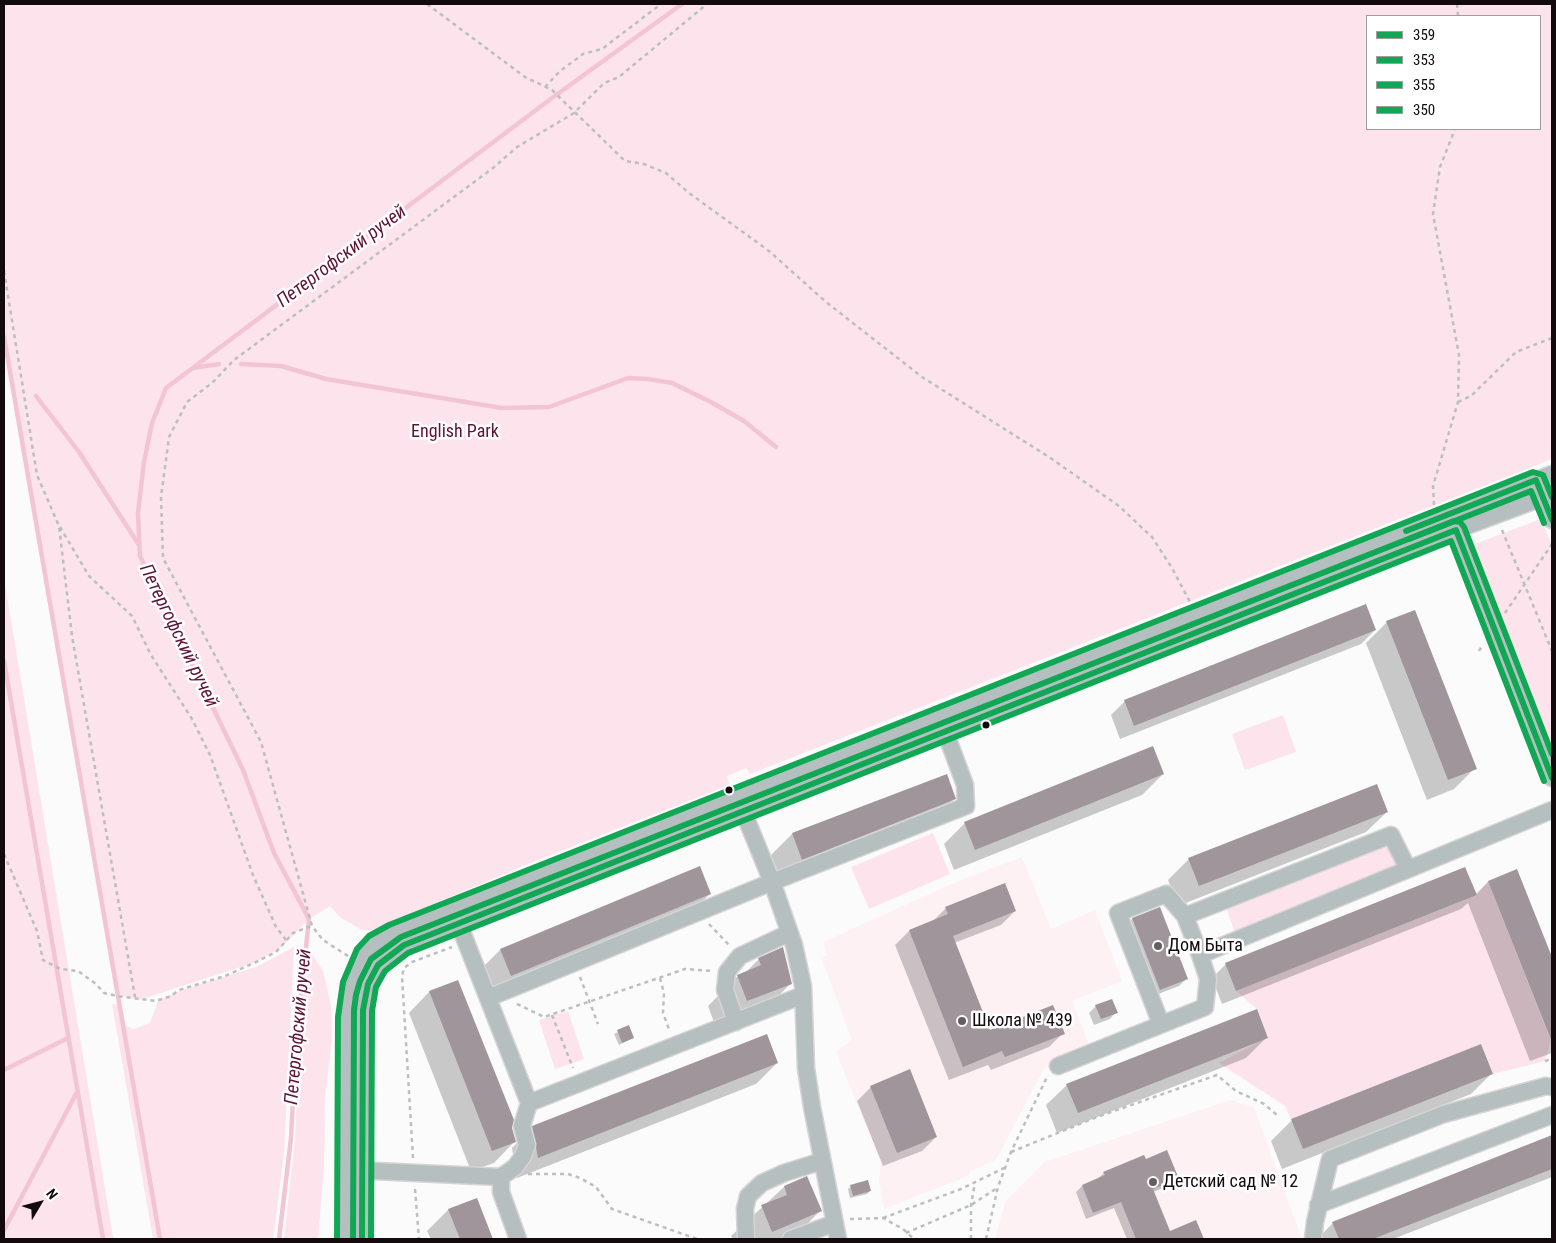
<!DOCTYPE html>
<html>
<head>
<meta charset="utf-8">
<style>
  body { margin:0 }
  #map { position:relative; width:1556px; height:1243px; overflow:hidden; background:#fbfbfb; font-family:"Roboto Condensed",sans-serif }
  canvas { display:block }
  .frame { position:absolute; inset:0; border:5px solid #130a0d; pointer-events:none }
  .legend { position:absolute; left:1366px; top:15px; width:175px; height:115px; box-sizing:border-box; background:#fff; border:1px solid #a19d9e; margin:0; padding:6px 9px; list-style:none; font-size:15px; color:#130a0d }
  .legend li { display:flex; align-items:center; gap:10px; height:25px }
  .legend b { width:25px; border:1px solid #a19d9e }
  .north { position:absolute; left:15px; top:1178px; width:50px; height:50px; -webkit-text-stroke:4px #fff; paint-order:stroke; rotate:53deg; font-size:14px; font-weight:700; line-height:20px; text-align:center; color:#130a0d }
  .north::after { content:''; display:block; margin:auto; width:18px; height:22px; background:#130a0d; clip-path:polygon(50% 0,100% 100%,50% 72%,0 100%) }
</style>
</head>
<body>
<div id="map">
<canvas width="1556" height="1243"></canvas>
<div class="frame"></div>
<ul class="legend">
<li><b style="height:6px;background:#10a855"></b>359</li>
<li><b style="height:6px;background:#10a855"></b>353</li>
<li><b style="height:6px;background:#10a855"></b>355</li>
<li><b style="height:6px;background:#10a855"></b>350</li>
</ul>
<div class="north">N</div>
</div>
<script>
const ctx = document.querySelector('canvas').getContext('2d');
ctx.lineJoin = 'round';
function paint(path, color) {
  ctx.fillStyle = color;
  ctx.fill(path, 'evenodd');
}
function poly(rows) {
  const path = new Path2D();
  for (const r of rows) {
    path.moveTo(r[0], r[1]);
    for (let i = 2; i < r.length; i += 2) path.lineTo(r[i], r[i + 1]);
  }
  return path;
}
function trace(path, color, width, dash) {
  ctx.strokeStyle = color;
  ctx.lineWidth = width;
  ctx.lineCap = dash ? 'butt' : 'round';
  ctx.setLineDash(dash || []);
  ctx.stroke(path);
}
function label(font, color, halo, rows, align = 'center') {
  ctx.font = font + ' "Roboto Condensed",sans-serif';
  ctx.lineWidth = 5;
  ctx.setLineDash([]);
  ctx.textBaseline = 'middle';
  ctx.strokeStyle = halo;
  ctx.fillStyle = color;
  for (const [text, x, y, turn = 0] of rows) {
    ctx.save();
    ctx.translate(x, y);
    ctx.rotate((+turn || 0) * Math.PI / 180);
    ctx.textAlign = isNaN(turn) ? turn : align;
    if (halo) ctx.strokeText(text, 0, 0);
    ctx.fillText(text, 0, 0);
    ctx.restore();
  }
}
const built = poly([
  [1022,857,1051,929,1095,910,1122,981,1072,1001,1090,1047,1045,1067,996,1160,970,1171,968,1176,884,1209,879,1181,881,1162,836,1052,852,1040,821,957,828,955,823,942,963,879],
  [1230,1100,1254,1107,1302,1239,995,1239,1005,1202,1045,1162]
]);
const green = poly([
  [4,4,1552,4,1552,459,750,774,746,768,727,776,729,785,525,865,370,931,360,929,340,917,330,906,309,919,281,948,253,963,139,1000,117,994,4,337],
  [1367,16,1540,16,1540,129,1367,129],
  [1541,519,1552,546,1552,756,1476,564,1474,552,1475,544],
  [4,578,113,1237,114,1239,4,1239],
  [1283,715,1296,752,1245,770,1232,734],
  [933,833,950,874,869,909,851,867],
  [1391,835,1408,869,1237,939,1224,901],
  [1488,881,1551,1041,1545,1061,1493,1074,1481,1044,1291,1119,1285,1106,1219,1063,1268,1037,1257,1009,1236,991,1476,896],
  [294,947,284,1154,273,1239,153,1239,112,1004,121,1005,126,1026,134,1029,150,1023,158,1001,182,990,256,967],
  [303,948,310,951,323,971,331,1005,332,1038,325,1098,324,1164,318,1239,284,1239,295,1140],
  [568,1011,584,1059,555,1069,539,1020]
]);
const shadow = poly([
  [1387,622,1475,768,1454,789,1427,800,1366,643],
  [1375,630,1361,644,1120,739,1111,715,1125,701],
  [1163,774,1142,795,954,870,944,844,965,823],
  [947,775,954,799,933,820,781,880,771,855,792,834],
  [1387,812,1366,832,1178,906,1168,880,1189,859],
  [1517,871,1552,960,1552,1053,1530,1061,1468,903,1461,909,1222,1004,1212,978,1226,964,1475,895,1488,882],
  [710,894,689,914,490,996,479,971,500,950],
  [946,908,1015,911,1001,925,954,943,989,1032,1063,1033,1049,1047,991,1070,988,1065,949,1080,895,945,909,931,931,923],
  [1159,909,1186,979,1179,986,1153,996,1126,926,1132,919],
  [759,959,791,983,761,1014,717,1030,708,1006,738,976,745,973],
  [457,982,514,1142,494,1163,471,1171,409,1013,429,992],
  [1096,1006,1116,1012,1110,1019,1094,1025,1089,1013],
  [628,1027,633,1038,619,1045,614,1034],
  [1267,1037,1246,1058,1057,1133,1046,1105,1067,1085],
  [777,1063,756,1084,517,1178,512,1148,533,1127],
  [1492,1073,1471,1094,1282,1169,1271,1141,1292,1120],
  [871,1087,936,1137,922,1151,883,1166,857,1101],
  [1552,1136,1552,1177,1393,1239,1320,1239,1319,1237,1333,1223],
  [1145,1160,1178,1178,1171,1185,1153,1192,1169,1232,1195,1222,1202,1239,1127,1239,1114,1208,1086,1219,1076,1192,1082,1186,1096,1180,1104,1173],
  [807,1178,820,1211,792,1239,733,1239,731,1236,784,1187],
  [851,1186,870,1191,867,1194,850,1198,848,1189],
  [476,1199,492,1239,431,1239,427,1231,448,1210]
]);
const stream = poly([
  [4,337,160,1239],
  [241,364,281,366,326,379,502,408,549,407,628,378,648,379,672,383,709,401,744,421,776,447],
  [193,368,219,364],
  [36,396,79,452,139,545],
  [4,661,103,1239],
  [4,1070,68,1038],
  [4,1230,77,1092],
  [279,1239,291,1138,296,1041,309,919,274,853,243,770,140,556,138,513,144,462,152,423,166,388,552,98,682,4]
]);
const building = poly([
  [1366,604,1376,630,1134,726,1124,700],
  [1415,610,1477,769,1448,780,1386,621],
  [1153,746,1164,774,975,850,964,822],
  [947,774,956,799,802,860,792,833],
  [1377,784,1388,812,1199,886,1188,858],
  [700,866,711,894,511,976,500,949],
  [1465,867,1477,895,1236,991,1225,963],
  [1517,869,1552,957,1552,1042,1488,881],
  [1005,883,1016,911,953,936,990,1030,1053,1005,1065,1034,1005,1057,1002,1051,963,1067,909,930,948,914,945,907],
  [1160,907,1188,979,1160,990,1132,918],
  [783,947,792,984,747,1001,737,975,761,965,758,958],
  [458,980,514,1120,512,1128,516,1142,492,1151,429,991],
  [1112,999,1118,1013,1101,1019,1095,1005],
  [1257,1009,1268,1038,1078,1113,1066,1084],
  [629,1025,634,1038,622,1043,617,1030],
  [767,1034,778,1063,538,1158,532,1126],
  [1481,1044,1493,1074,1303,1149,1291,1119],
  [910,1069,937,1137,897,1153,870,1086],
  [1552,1135,1552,1169,1373,1239,1339,1239,1332,1222],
  [1167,1150,1179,1179,1153,1189,1170,1231,1196,1220,1204,1239,1136,1239,1121,1202,1093,1213,1082,1185,1105,1175,1103,1172,1144,1155,1146,1159],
  [807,1176,822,1211,772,1232,761,1205,787,1195,784,1186],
  [868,1180,871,1191,853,1196,850,1185],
  [477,1198,493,1239,460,1239,448,1209]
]);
const path = poly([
  [427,4,525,77,552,90,625,161,644,164,666,173,689,193,769,251,826,302,922,377,1049,457,1119,506,1152,537,1172,568,1190,602],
  [1457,4,1458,16],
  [545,87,560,71,583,54,602,49,661,4],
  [4,271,37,475,59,526,72,636,135,997],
  [1458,402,1471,396,1516,352,1552,338],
  [1434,505,1433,486,1458,402,1459,355,1433,214,1440,167,1455,129],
  [60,527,89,576,132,616,151,655,192,719,210,755,253,875,276,927,286,940],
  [1502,530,1552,651],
  [1505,613,1552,544],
  [1479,651,1483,644],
  [4,854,37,931,43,960,60,969,78,971,96,984,104,993,117,996,156,1001,171,996,179,990,225,976,256,962,276,952,293,933,311,926],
  [709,924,729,945],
  [348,956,323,940,312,926,261,742,163,558,161,497,169,437,187,402,212,383,234,360,493,168,517,147,574,113,604,83,619,77,707,4],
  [580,977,598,1024],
  [660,978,664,993,663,1013,670,1032],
  [517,1004,544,1017,685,969,713,971],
  [552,1015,573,1068],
  [1545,1061,1552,1059],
  [1011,1152,1097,1117,1217,1075,1236,1091,1264,1104,1277,1115],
  [413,1158,402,976,404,968,412,962,452,947],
  [528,1174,568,1174,580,1178,596,1187,612,1209,697,1239],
  [415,1189,419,1239],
  [883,1218,961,1189,1004,1168],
  [850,1219,883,1218,903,1229,914,1239],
  [906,1233,971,1205,997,1188],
  [971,1239,971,1205,975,1182],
  [986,1239,998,1187,1011,1152,1048,1075]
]);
const minor = poly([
  [1540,489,1552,520],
  [1452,522,1552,778],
  [739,801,772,882,794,945,803,986,806,1068,812,1107,838,1239],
  [455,914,529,1103,803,995],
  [1185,916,1391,835,1408,869],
  [488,998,772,882,966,806,965,785,942,723],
  [736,1022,725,990,727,972,740,956,789,933],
  [1161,1024,1118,913,1166,894,1185,916,1200,955],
  [1058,1066,1205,1007,1208,979,1200,955,1552,810],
  [354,1170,501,1177,501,1192,518,1239],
  [501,1177,515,1167,523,1156,527,1145,522,1126,529,1103],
  [1318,1205,1552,1115],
  [346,1239,348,1140,347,1018,351,985,365,953,373,944,392,933,1552,474],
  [362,1239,363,1010,365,996,368,984,378,965,404,945,1456,530,1552,494],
  [746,1239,745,1209,748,1196,762,1183,784,1173,822,1161],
  [791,1239,835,1223],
  [1313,1239,1315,1222,1330,1159,1444,1114,1546,1086,1552,1087]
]);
const bus1 = poly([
  [1406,531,1536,480,1552,520],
  [362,1239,363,1010,368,984,378,965,404,945,1456,530,1552,778]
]);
const bus2 = poly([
  [1409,539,1531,491,1544,523],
  [371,1239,372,1011,376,987,385,971,408,953,1451,541,1544,781]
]);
const bus3 = poly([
  [353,1239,354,1010,356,995,360,981,371,959,401,937,1454,521,1460,522,1464,527,1552,754]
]);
const bus4 = poly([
  [337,1239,338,1017,343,982,357,949,369,936,389,925,1533,472,1543,475,1552,497]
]);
const markers = [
  [986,725,4.5,"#130a0d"],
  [729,790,4.5,"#130a0d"],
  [1158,946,5,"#645e60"],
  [962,1021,5,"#645e60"],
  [1153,1182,5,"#645e60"]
];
const parkNames = [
  ["English Park",455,432]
];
const poiNames = [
  ["Дом Быта",1168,946],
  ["Школа № 439",972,1021],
  ["Детский сад № 12",1163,1182]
];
const waterNames = [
  ["Петергофский ручей",342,257,-37],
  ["Петергофский ручей",178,636,64],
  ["Петергофский ручей",299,1027,-85]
];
paint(built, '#fdf1f4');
paint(green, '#fde3ec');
paint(shadow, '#0003');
trace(stream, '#f3c4d4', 4.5);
paint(building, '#a0959a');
trace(minor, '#d6d4d5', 19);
trace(path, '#babfbf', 2.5, [4, 4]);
trace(minor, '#b6bfbf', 16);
trace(bus1, '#10a855', 6);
trace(bus2, '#10a855', 6);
trace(bus3, '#10a855', 6);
trace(bus4, '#10a855', 6);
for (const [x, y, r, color] of markers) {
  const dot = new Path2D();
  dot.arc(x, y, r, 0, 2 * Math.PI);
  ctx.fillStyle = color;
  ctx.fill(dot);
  trace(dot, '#fff', 2);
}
label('18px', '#5f1237', '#fff', parkNames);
label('18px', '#130a0d', '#fff', poiNames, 'left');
label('italic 19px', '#611439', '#fff', waterNames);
</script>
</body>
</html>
